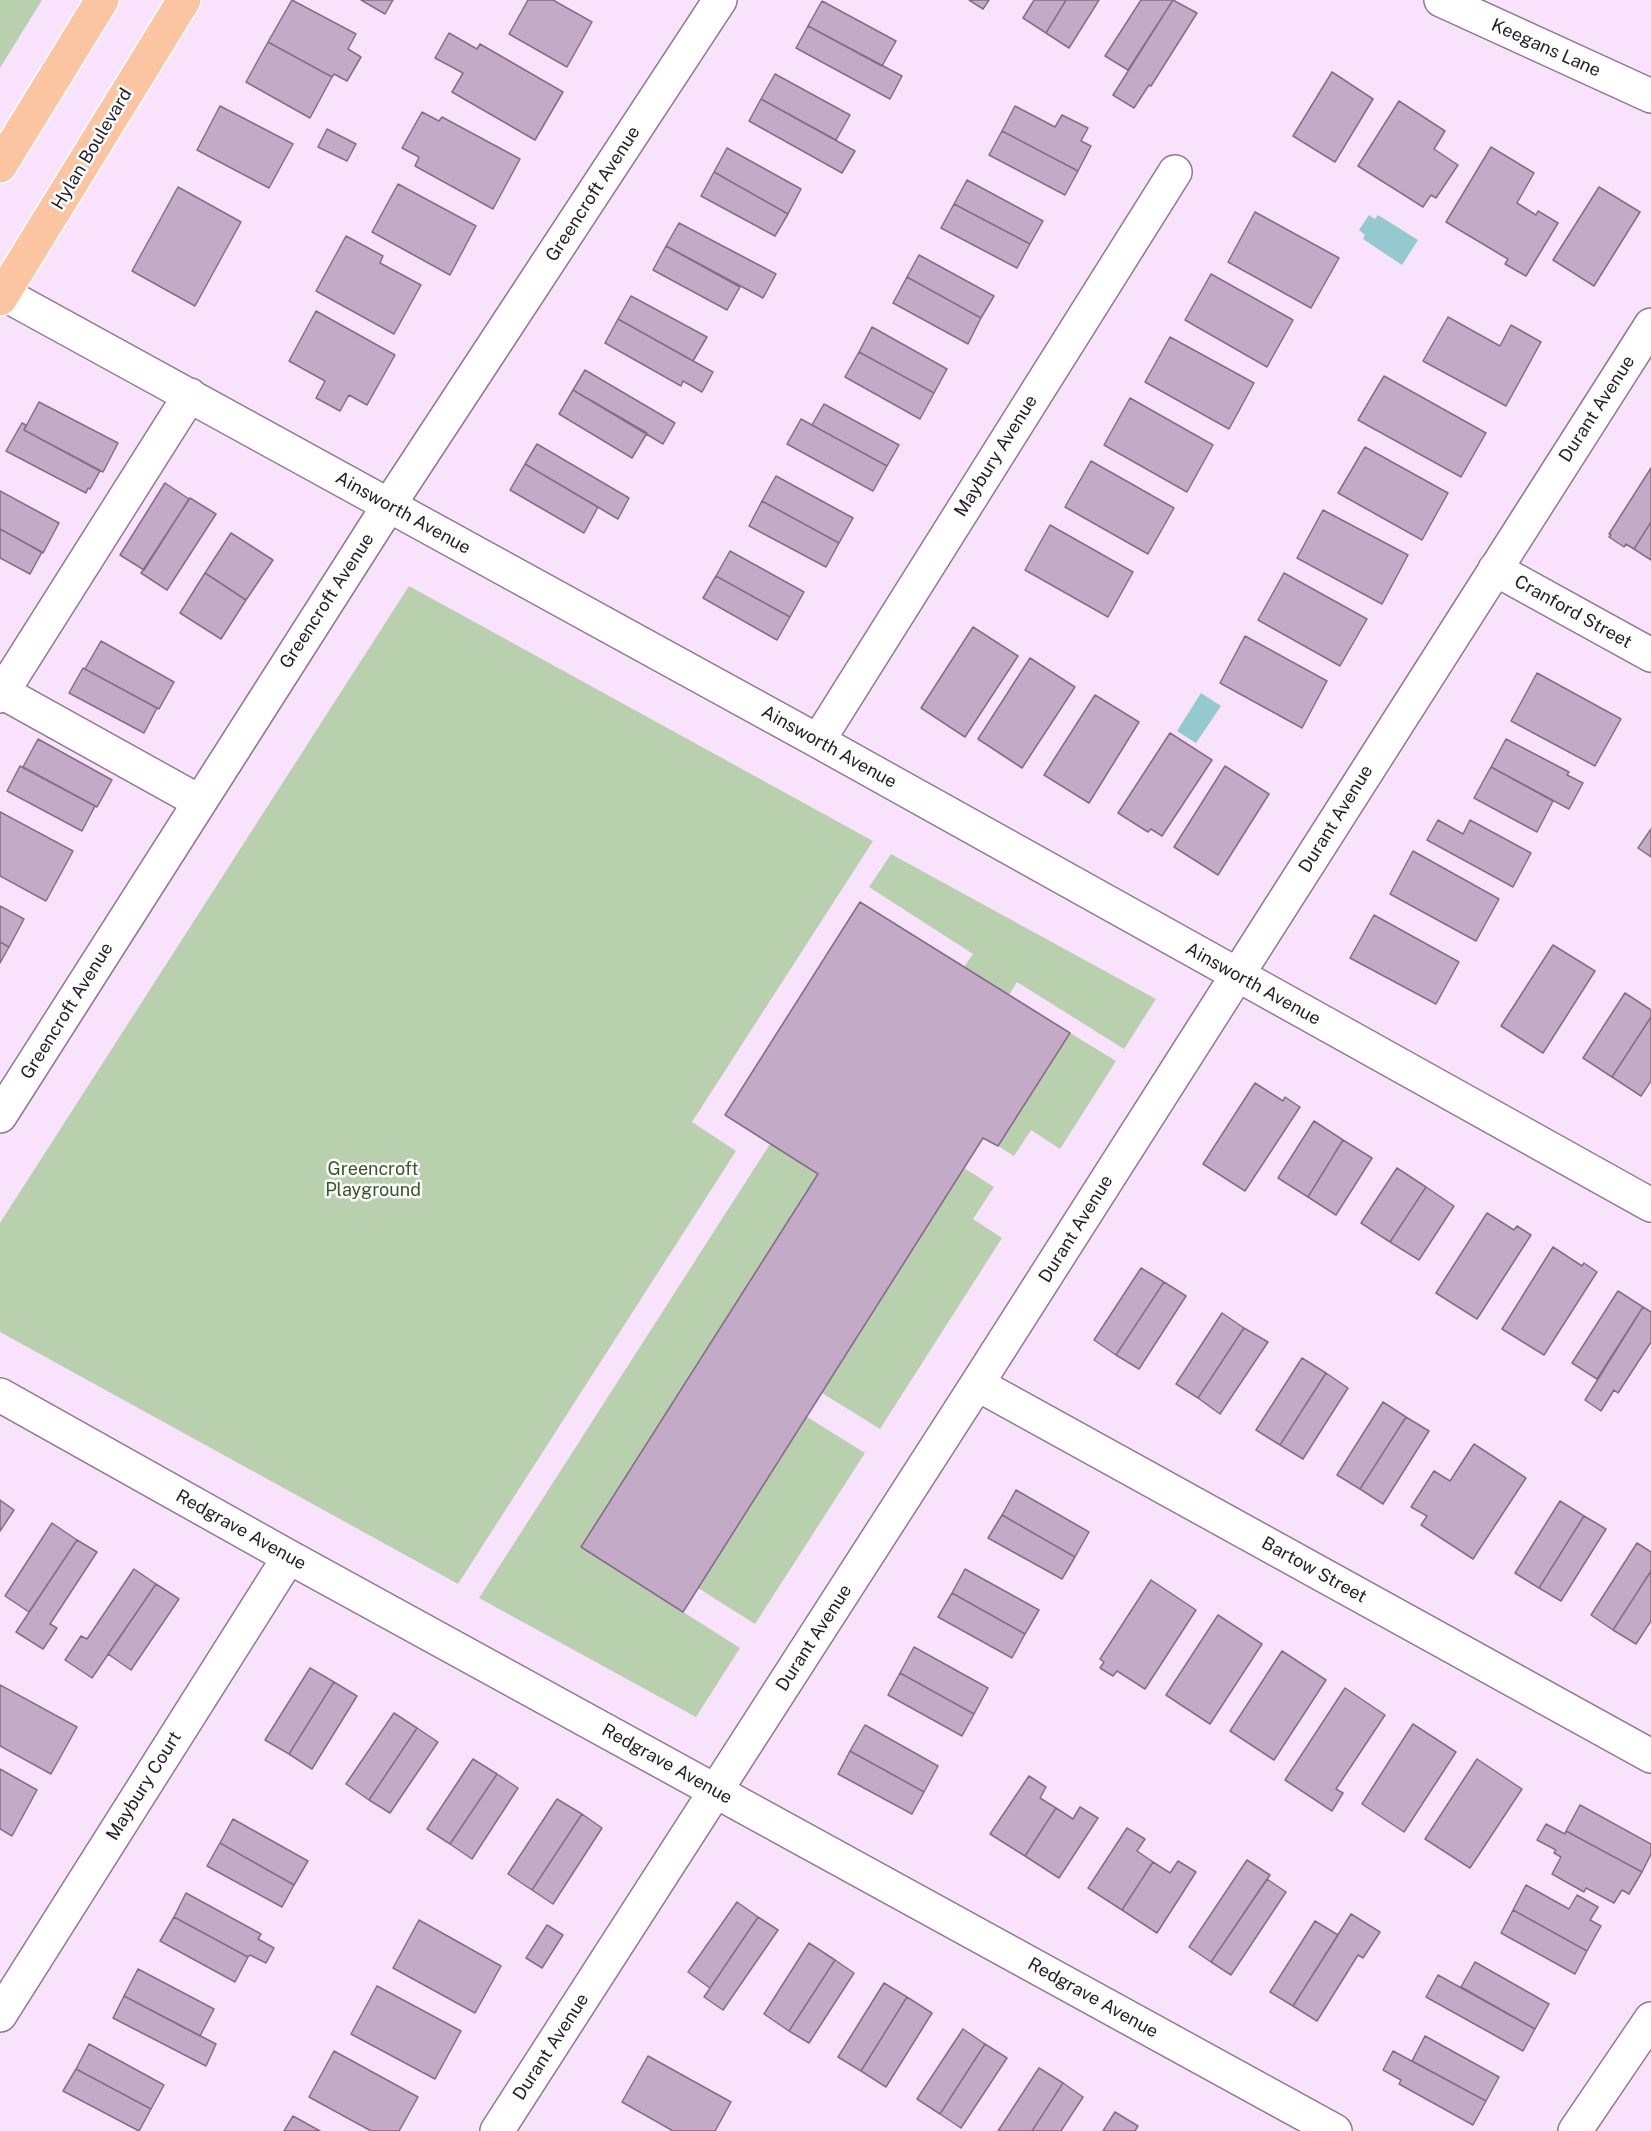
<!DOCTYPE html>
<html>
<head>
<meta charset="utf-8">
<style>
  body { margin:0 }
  canvas { display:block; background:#f9e3fc }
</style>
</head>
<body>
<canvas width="1651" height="2131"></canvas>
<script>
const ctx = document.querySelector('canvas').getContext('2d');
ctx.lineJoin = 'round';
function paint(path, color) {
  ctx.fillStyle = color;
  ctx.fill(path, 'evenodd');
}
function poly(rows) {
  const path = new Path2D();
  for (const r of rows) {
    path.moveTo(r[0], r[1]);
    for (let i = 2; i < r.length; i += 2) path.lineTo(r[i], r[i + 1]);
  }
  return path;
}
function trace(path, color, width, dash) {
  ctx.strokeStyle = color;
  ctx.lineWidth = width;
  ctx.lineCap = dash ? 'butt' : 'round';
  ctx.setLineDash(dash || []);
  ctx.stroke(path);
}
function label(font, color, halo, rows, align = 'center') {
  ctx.font = font + ' "Public Sans",sans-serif';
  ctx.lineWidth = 5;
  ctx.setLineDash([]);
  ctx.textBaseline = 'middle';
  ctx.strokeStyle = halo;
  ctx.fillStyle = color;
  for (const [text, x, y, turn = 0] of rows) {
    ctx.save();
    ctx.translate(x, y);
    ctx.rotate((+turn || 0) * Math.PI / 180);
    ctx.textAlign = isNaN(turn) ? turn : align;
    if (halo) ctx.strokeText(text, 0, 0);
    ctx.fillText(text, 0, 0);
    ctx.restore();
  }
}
const green = poly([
  [0,0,42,0,0,68],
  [409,586,873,841,692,1122,736,1151,458,1584,0,1332,0,1223],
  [891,854,1156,999,1124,1049,1017,982,1009,995,964,967,973,954,869,887],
  [1070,1033,1116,1061,1060,1149,1031,1130,1014,1156,998,1146],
  [770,1144,818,1174,581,1547,740,1648,696,1717,479,1598],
  [964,1168,994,1187,973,1219,1002,1238,880,1429,822,1393],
  [807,1417,865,1453,755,1624,698,1588]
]);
const water = poly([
  [1369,215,1375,219,1378,215,1418,240,1402,265,1363,239,1365,235,1359,230],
  [1201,693,1221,706,1196,743,1177,731]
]);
const building = poly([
  [292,0,356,34,348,49,361,57,347,81,334,74,332,77,268,42,292,0],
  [361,0,393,0,385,14,361,0],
  [528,0,553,0,592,22,567,67,509,34,528,0],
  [969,0,989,0,983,9,969,0],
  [1034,0,1066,0,1046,33,1023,18,1034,0],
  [1066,0,1099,0,1069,48,1046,33,1066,0],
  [1141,0,1173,0,1128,70,1105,56,1141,0],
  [1173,0,1197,13,1151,86,1149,85,1134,108,1113,95,1173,0],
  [822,1,896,41,882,66,808,26,822,1],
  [808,26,902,76,890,99,796,48,808,26],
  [449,33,477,49,480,44,563,92,535,140,452,92,463,73,435,58,449,33],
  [268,42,332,77,310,118,246,82,268,42],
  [1332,72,1373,99,1335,162,1293,136,1332,72],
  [775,74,850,115,836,140,761,99,775,74],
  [761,99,855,151,842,173,749,121,761,99],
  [1399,101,1445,131,1434,149,1458,165,1436,198,1431,195,1423,207,1358,166,1399,101],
  [220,106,293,144,269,188,197,150,220,106],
  [1015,106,1055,127,1062,115,1088,128,1081,141,1091,146,1078,171,1002,131,1015,106],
  [422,112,439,121,442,117,520,159,493,209,415,166,419,157,402,148,422,112],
  [327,129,356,144,347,161,318,147,327,129],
  [1002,131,1078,171,1065,195,989,155,1002,131],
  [1491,147,1534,173,1517,203,1536,215,1538,211,1558,223,1526,276,1505,264,1508,259,1446,222,1491,147],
  [727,148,801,189,788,214,714,172,727,148],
  [714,172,788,214,775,236,701,196,714,172],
  [967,180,1043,221,1030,244,954,204,967,180],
  [398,184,476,226,450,275,372,232,398,184],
  [178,187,241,222,195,306,132,271,178,187],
  [1599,187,1640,212,1594,286,1553,260,1599,187],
  [954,204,1030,244,1017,268,941,228,954,204],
  [1255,212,1339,258,1311,308,1228,262,1255,212],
  [679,223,776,274,763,298,666,246,679,223],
  [346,236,383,256,380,263,421,285,394,334,316,291,346,236],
  [666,246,740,287,727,310,653,270,666,246],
  [919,255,994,296,981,318,907,277,919,255],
  [1211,274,1293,320,1267,367,1185,320,1211,274],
  [907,277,981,318,968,344,893,303,907,277],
  [631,296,707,337,693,361,618,319,631,296],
  [316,311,395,355,367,405,349,395,340,411,316,398,325,381,289,361,316,311],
  [1448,317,1500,346,1511,325,1541,342,1506,406,1423,361,1448,317],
  [618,319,713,372,702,392,683,381,681,386,605,343,618,319],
  [872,327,947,369,934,393,859,352,872,327],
  [1170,337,1254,383,1229,429,1145,382,1170,337],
  [859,352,934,393,920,419,845,377,859,352],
  [585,370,675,423,663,444,573,390,585,370],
  [1384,376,1486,433,1461,477,1358,420,1384,376],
  [573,390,647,433,632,458,559,414,573,390],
  [1130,398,1213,445,1187,492,1104,445,1130,398],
  [39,402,118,443,103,472,24,430,39,402],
  [824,404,899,445,887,466,812,425,824,404],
  [801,419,887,466,873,491,787,444,801,419],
  [22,423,26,425,24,430,100,471,90,489,88,488,86,493,6,451,22,423],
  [537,444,629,498,618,519,525,464,537,444],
  [1365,447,1448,493,1422,540,1338,493,1365,447],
  [1091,461,1174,508,1148,554,1065,507,1091,461],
  [525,464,598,507,584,533,510,490,525,464],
  [1651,468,1651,522,1634,549,1626,544,1624,547,1609,537,1611,535,1609,534,1651,468],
  [776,476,853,518,839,543,762,501,776,476],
  [165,483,189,499,144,570,120,555,165,483],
  [0,491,59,523,43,553,0,529,0,491],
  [190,498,216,514,167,590,141,573,190,498],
  [762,501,839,543,826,567,749,526,762,501],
  [1323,510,1408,555,1382,604,1297,558,1323,510],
  [1651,522,1651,560,1634,549,1651,522],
  [1050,525,1133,572,1108,617,1025,570,1050,525],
  [0,529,42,552,30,574,0,558,0,529],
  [231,533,273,560,246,600,205,573,231,533],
  [730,551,804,592,790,617,716,576,730,551],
  [205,573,246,600,221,639,180,613,205,573],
  [1284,573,1367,619,1340,666,1258,620,1284,573],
  [716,576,790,617,777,640,703,598,716,576],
  [973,627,1018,656,965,737,921,708,973,627],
  [1245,636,1327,681,1302,728,1220,683,1245,636],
  [101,641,174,682,159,709,85,669,101,641],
  [1030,658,1075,687,1022,768,978,739,1030,658],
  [83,668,157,708,144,733,69,693,83,668],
  [1537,673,1621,719,1595,766,1511,721,1537,673],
  [1095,695,1139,722,1089,803,1044,775,1095,695],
  [1170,733,1212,760,1162,836,1151,829,1148,832,1118,813,1170,733],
  [38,739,112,780,97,807,23,767,38,739],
  [1506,739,1569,772,1567,775,1583,783,1569,809,1491,767,1506,739],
  [20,766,95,806,82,831,7,791,20,766],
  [1225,766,1269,794,1218,875,1174,847,1225,766],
  [1491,767,1553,801,1537,832,1474,798,1491,767],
  [0,812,73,851,46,901,0,876,0,812],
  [1438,820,1463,834,1470,820,1531,853,1513,887,1427,840,1438,820],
  [1651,829,1651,857,1638,848,1651,829],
  [1413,851,1499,899,1476,941,1390,894,1413,851],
  [860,902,1070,1033,998,1146,983,1138,683,1612,581,1547,818,1174,725,1115,860,902],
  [0,906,24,919,9,947,0,942,0,906],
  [1374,915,1459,962,1436,1004,1350,958,1374,915],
  [0,942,9,947,0,963,0,942],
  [1553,945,1595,971,1543,1053,1501,1026,1553,945],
  [1625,993,1651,1010,1651,1017,1612,1077,1583,1058,1625,993],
  [1651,1017,1651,1081,1641,1096,1612,1077,1651,1017],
  [1255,1083,1283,1101,1285,1097,1300,1107,1245,1191,1203,1164,1255,1083],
  [1314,1121,1343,1140,1308,1197,1278,1178,1314,1121],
  [1343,1140,1372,1158,1336,1215,1308,1197,1343,1140],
  [1397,1168,1426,1187,1390,1242,1361,1223,1397,1168],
  [1426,1187,1454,1206,1419,1260,1390,1242,1426,1187],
  [1487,1213,1514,1230,1517,1226,1531,1235,1477,1319,1436,1293,1487,1213],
  [1553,1247,1582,1266,1584,1263,1597,1272,1544,1355,1502,1329,1553,1247],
  [1141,1268,1164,1282,1116,1355,1094,1340,1141,1268],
  [1164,1282,1186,1296,1139,1369,1116,1355,1164,1282],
  [1618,1291,1643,1307,1597,1379,1572,1363,1618,1291],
  [1643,1307,1651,1312,1651,1342,1618,1393,1614,1390,1601,1411,1585,1400,1643,1307],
  [1222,1313,1244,1328,1198,1398,1176,1384,1222,1313],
  [1244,1328,1268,1342,1220,1414,1198,1398,1244,1328],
  [1302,1358,1326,1373,1280,1445,1256,1430,1302,1358],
  [1326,1373,1348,1388,1303,1459,1280,1445,1326,1373],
  [1383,1402,1406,1417,1360,1489,1337,1475,1383,1402],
  [1406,1417,1429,1431,1383,1504,1360,1489,1406,1417],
  [1474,1444,1526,1478,1473,1559,1421,1525,1427,1516,1411,1507,1434,1471,1450,1481,1474,1444],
  [1016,1490,1089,1532,1075,1557,1002,1515,1016,1490],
  [0,1500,14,1510,0,1531,0,1500],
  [1560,1501,1584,1516,1539,1588,1515,1573,1560,1501],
  [1002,1515,1075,1557,1062,1579,988,1538,1002,1515],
  [1584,1516,1606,1529,1561,1601,1539,1588,1584,1516],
  [52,1523,77,1540,29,1612,5,1596,52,1523],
  [77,1540,97,1552,50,1624,57,1628,43,1649,16,1632,77,1540],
  [1637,1543,1651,1552,1651,1571,1613,1630,1591,1615,1637,1543],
  [134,1569,156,1584,92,1678,65,1660,81,1636,87,1639,134,1569],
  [965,1569,1039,1610,1025,1634,952,1593,965,1569],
  [1651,1571,1651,1621,1636,1644,1613,1630,1651,1571],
  [1151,1580,1196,1610,1145,1689,1117,1671,1113,1676,1100,1668,1104,1662,1100,1659,1151,1580],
  [156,1584,179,1599,131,1670,108,1654,156,1584],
  [952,1593,1025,1634,1012,1658,938,1617,952,1593],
  [1218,1615,1262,1644,1210,1724,1166,1695,1218,1615],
  [914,1647,988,1688,974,1714,900,1673,914,1647],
  [1282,1651,1326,1680,1274,1760,1230,1731,1282,1651],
  [310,1668,334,1682,289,1754,265,1740,310,1668],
  [900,1673,974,1714,962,1736,888,1695,900,1673],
  [334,1682,357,1696,312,1769,289,1754,334,1682],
  [0,1685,77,1727,51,1774,0,1746,0,1685],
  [1345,1688,1385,1715,1336,1789,1343,1793,1332,1811,1285,1780,1345,1688],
  [394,1713,417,1728,369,1800,346,1784,394,1713],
  [1413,1724,1456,1752,1404,1832,1362,1804,1413,1724],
  [865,1725,938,1766,924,1792,850,1751,865,1725],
  [417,1728,438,1742,390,1813,369,1800,417,1728],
  [850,1751,924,1792,912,1814,838,1774,850,1751],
  [473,1759,497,1774,450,1844,427,1829,473,1759],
  [1477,1759,1522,1789,1470,1868,1425,1839,1477,1759],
  [0,1769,37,1790,12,1836,0,1829,0,1769],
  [497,1774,518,1788,472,1859,450,1844,497,1774],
  [1029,1776,1046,1787,1040,1798,1056,1808,1025,1856,990,1834,1029,1776],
  [557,1799,582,1814,532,1890,508,1874,557,1799],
  [1580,1805,1651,1844,1651,1854,1642,1872,1566,1831,1580,1805],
  [1080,1807,1098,1818,1059,1878,1025,1856,1056,1808,1073,1819,1080,1807],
  [582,1814,602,1828,553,1904,532,1890,582,1814],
  [233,1819,308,1861,294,1885,220,1843,233,1819],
  [1546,1824,1565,1834,1566,1831,1642,1872,1629,1894,1622,1890,1614,1903,1586,1888,1584,1892,1552,1874,1561,1857,1554,1853,1556,1850,1537,1840,1546,1824],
  [1127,1828,1145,1839,1137,1851,1153,1862,1122,1910,1088,1888,1127,1828],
  [220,1843,294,1885,282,1907,207,1866,220,1843],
  [1247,1860,1270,1875,1211,1962,1189,1947,1247,1860],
  [1178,1861,1196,1872,1157,1933,1122,1910,1153,1862,1170,1873,1178,1861],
  [1267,1879,1286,1892,1231,1975,1211,1962,1267,1879],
  [1526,1885,1569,1909,1577,1895,1598,1907,1590,1920,1601,1926,1587,1951,1513,1910,1526,1885],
  [186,1893,261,1934,258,1939,274,1948,266,1963,250,1955,248,1957,174,1917,186,1893],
  [737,1902,758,1917,710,1988,688,1972,737,1902],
  [1513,1910,1587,1951,1575,1974,1501,1933,1513,1910],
  [1351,1914,1380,1932,1363,1958,1358,1955,1317,2021,1293,2006,1351,1914],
  [174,1917,248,1957,235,1982,160,1941,174,1917],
  [758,1917,778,1930,723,2010,704,1997,758,1917],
  [419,1920,501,1966,475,2013,393,1968,419,1920],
  [1315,1921,1338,1935,1293,2006,1270,1992,1315,1921],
  [547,1925,563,1935,542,1968,526,1958,547,1925],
  [809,1943,835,1960,789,2031,764,2014,809,1943],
  [835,1960,854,1973,809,2043,789,2031,835,1960],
  [1475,1962,1549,2004,1535,2029,1461,1987,1475,1962],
  [138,1969,214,2009,200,2036,124,1996,138,1969],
  [1438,1975,1535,2029,1523,2051,1426,1997,1438,1975],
  [884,1983,907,1997,861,2071,838,2057,884,1983],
  [377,1986,461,2031,435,2079,351,2034,377,1986],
  [124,1996,216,2044,206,2066,113,2018,124,1996],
  [907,1997,932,2013,886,2087,861,2071,907,1997],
  [963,2029,985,2044,940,2114,917,2099,963,2029],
  [1425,2036,1499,2077,1486,2101,1412,2061,1425,2036],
  [89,2044,164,2085,151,2109,76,2069,89,2044],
  [985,2044,1007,2058,961,2128,940,2114,985,2044],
  [334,2051,418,2097,399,2131,371,2131,309,2097,334,2051],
  [1393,2051,1486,2101,1473,2125,1399,2084,1401,2080,1383,2070,1393,2051],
  [648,2056,731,2102,715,2131,673,2131,622,2102,648,2056],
  [1039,2068,1063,2083,1032,2131,998,2131,1039,2068],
  [76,2069,151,2109,139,2131,63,2091,76,2069],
  [1063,2083,1083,2097,1061,2131,1032,2131,1063,2083],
  [1115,2112,1138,2126,1135,2131,1103,2131,1115,2112],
  [293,2116,320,2131,284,2131,293,2116]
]);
const minor = poly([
  [1441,0,1651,96],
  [4,294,818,741,1651,1205],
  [1495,569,1651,655],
  [2,692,200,802],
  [0,696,190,395],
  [818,741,1175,172],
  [0,1116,389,505,720,0],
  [977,1384,1651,1756],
  [0,1395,289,1557,1335,2131],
  [0,2015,289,1557],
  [497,2131,977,1384,1651,325],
  [1575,2131,1651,2019]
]);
const major = poly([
  [0,166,102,0],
  [0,299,184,0]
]);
const streetNames = [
  ["Keegans Lane",1546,48,24],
  ["Hylan Boulevard",92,149,-59],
  ["Greencroft Avenue",593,194,-57],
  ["Durant Avenue",1597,409,-57],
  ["Maybury Avenue",996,456,-58],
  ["Ainsworth Avenue",403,513,29],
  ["Greencroft Avenue",327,601,-57],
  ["Cranford Street",1573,612,29],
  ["Ainsworth Avenue",829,747,29],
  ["Durant Avenue",1336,819,-58],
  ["Ainsworth Avenue",1253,984,29],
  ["Greencroft Avenue",67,1011,-58],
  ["Durant Avenue",1076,1229,-58],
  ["Redgrave Avenue",241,1530,29],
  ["Bartow Street",1314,1570,29],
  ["Durant Avenue",814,1638,-57],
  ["Redgrave Avenue",667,1764,29],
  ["Maybury Court",144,1786,-58],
  ["Redgrave Avenue",1093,1998,29],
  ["Durant Avenue",551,2047,-57]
];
const parkNames = [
  ["Greencroft",373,1169],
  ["Playground",373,1190]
];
paint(green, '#b9d0ae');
paint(water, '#93c9cf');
paint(building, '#c3aac7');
trace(building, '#856d88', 1.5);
trace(minor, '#8f7793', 36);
trace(major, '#fff', 36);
trace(minor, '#fff', 33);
trace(major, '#fcc5a1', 33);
label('18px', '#241b26', '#fff', streetNames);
label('18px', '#365623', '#fff', parkNames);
</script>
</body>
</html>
